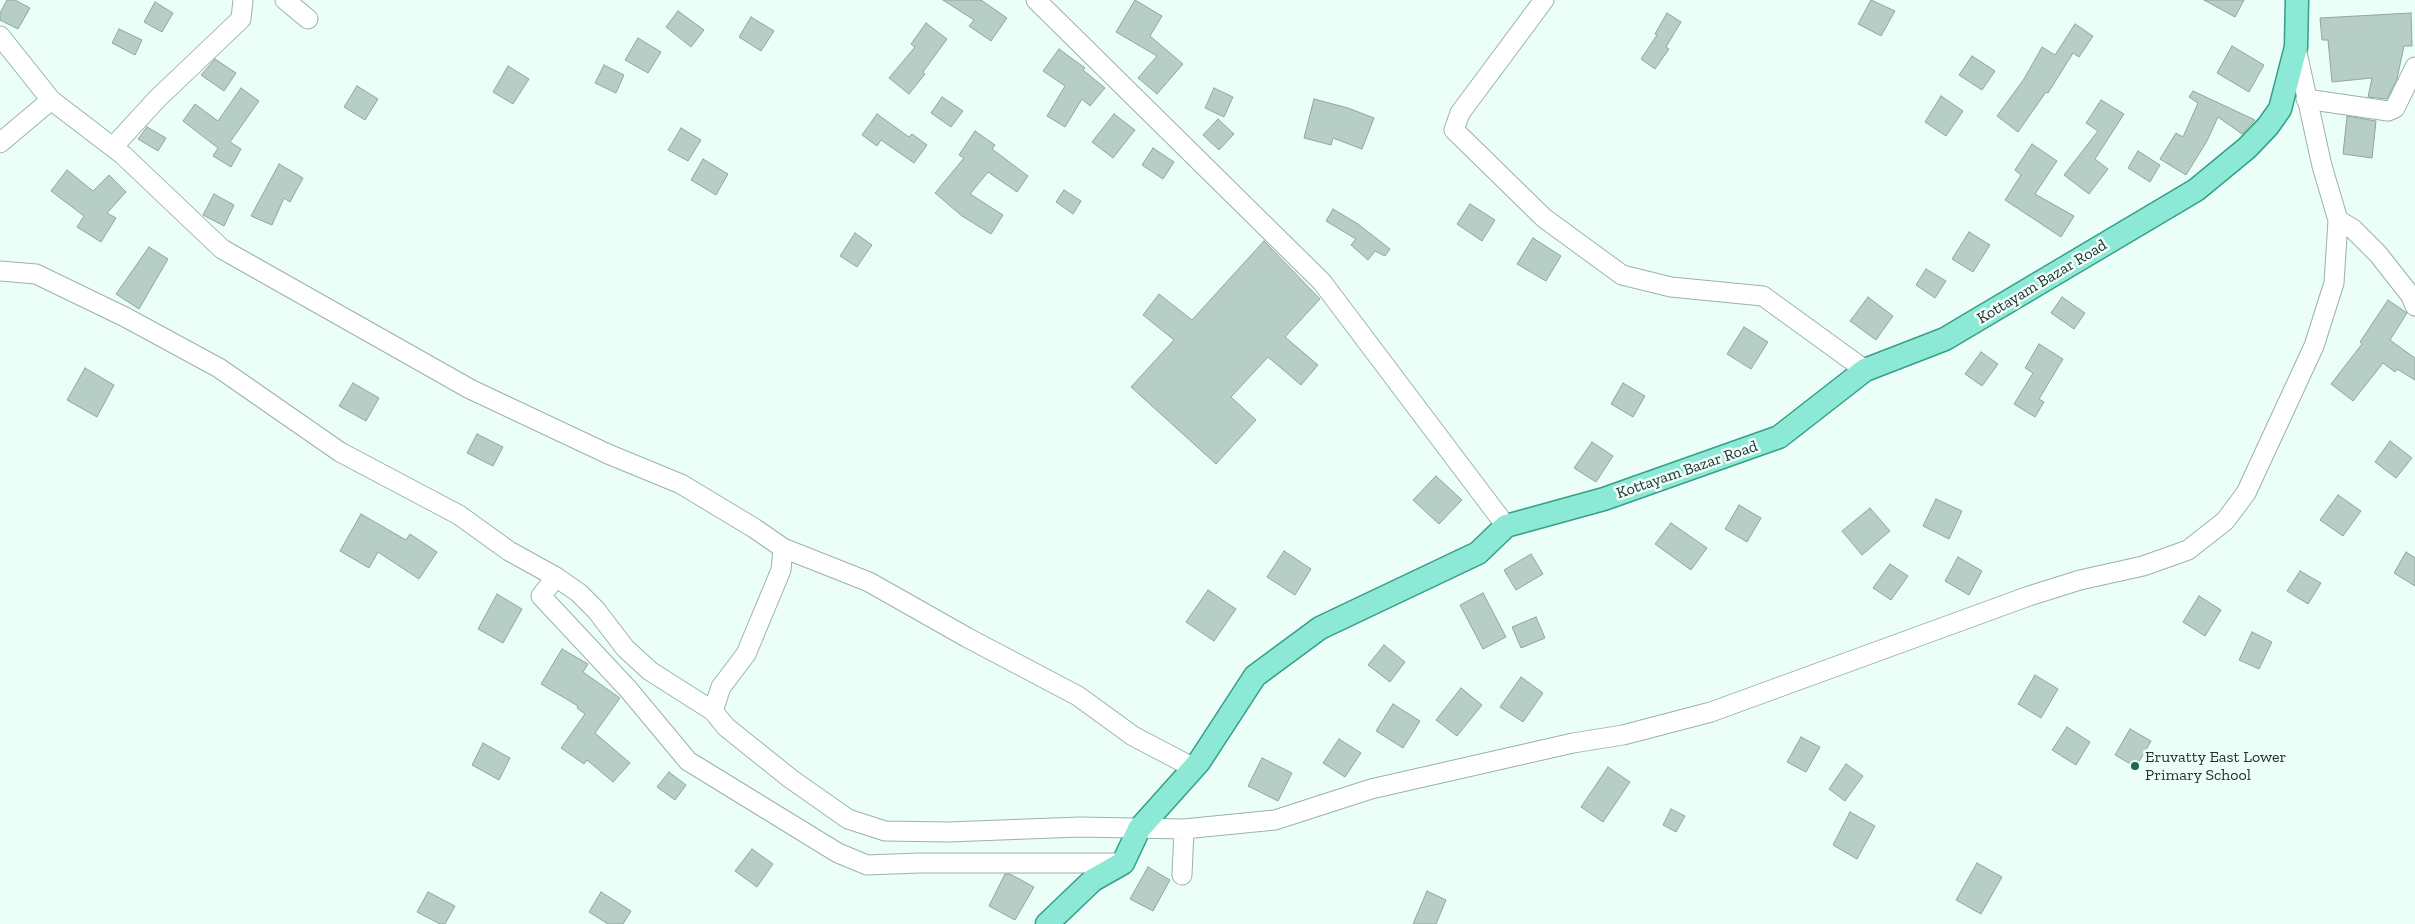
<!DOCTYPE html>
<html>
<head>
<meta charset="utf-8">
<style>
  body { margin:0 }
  canvas { display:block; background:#ebfef8 }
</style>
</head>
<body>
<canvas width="2415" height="924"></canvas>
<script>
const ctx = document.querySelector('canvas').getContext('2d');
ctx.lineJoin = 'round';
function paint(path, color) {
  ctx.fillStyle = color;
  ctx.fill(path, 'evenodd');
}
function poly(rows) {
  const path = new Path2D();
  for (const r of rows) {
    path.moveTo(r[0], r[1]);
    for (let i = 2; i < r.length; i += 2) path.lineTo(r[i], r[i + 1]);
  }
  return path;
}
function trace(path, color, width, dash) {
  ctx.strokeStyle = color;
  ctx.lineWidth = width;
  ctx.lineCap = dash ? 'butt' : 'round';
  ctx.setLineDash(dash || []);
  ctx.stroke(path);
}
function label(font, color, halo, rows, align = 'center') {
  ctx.font = font + ' "Zilla Slab",serif';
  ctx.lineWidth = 5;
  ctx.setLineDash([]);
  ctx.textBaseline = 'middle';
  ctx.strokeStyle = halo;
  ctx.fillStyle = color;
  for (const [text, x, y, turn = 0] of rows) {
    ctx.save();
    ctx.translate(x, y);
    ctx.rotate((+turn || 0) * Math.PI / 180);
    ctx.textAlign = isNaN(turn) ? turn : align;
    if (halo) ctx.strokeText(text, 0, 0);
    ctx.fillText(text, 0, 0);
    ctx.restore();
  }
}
const building = poly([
  [7,0,15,0,30,8,18,29,0,20,0,13,7,0],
  [943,0,981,0,1007,18,991,41,969,26,974,20,943,0],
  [1135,0,1162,16,1150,36,1183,64,1157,94,1138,78,1157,56,1116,32,1135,0],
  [1871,0,1895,11,1881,36,1858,24,1871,0],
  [2204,0,2244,0,2235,17,2204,0],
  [155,2,173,13,162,32,144,22,155,2],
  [678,11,704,30,691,47,666,27,678,11],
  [1667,13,1681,22,1666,47,1669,49,1655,69,1641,59,1657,35,1655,34,1667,13],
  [2411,13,2412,46,2404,46,2397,79,2387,99,2368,97,2372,78,2332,82,2328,40,2322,40,2320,18,2411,13],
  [751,17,774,31,761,51,739,37,751,17],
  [926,23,947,39,923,72,925,74,909,94,889,78,915,47,911,44,926,23],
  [2075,24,2093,36,2079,57,2073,53,2048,93,2046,92,2018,132,1997,116,2024,79,2042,47,2055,55,2075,24],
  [119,29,142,40,135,55,112,43,119,29],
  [638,38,661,52,648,73,625,60,638,38],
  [2232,46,2264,65,2249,92,2217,73,2232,46],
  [1059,49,1085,68,1083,70,1105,88,1090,106,1082,99,1065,127,1047,116,1065,86,1043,71,1059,49],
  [1972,56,1995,71,1982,90,1959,75,1972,56],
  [215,59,236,73,224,91,201,75,215,59],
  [604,65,624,75,616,93,595,83,604,65],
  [508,66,529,79,513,104,493,92,508,66],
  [357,86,378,99,365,120,344,107,357,86],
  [241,88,259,101,230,142,241,149,231,167,213,156,218,148,183,121,195,104,218,121,241,88],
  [1214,88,1233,97,1224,117,1205,108,1214,88],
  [2193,91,2255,120,2242,134,2218,117,2207,141,2186,175,2160,159,2176,133,2183,137,2198,103,2189,97,2193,91],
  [1941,96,1963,111,1946,136,1925,122,1941,96],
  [942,97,963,111,951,127,931,113,942,97],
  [1314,99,1348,108,1374,118,1362,149,1333,138,1331,145,1304,138,1314,99],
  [2101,100,2124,114,2095,159,2108,169,2089,194,2064,175,2098,131,2086,123,2101,100],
  [877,114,909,137,912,134,927,145,914,163,881,140,877,146,862,135,877,114],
  [1114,114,1135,130,1113,158,1092,142,1114,114],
  [2347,116,2376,121,2372,158,2343,154,2347,116],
  [1218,119,1234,134,1219,150,1203,135,1218,119],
  [147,127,166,138,158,151,138,139,147,127],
  [681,128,701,140,688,161,668,150,681,128],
  [975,131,995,145,992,149,1028,176,1017,192,988,172,970,194,1003,215,991,234,962,216,935,193,964,158,959,155,975,131],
  [2032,144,2057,161,2035,194,2074,216,2061,237,2005,200,2021,175,2015,170,2032,144],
  [1153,148,1174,162,1163,179,1142,165,1153,148],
  [2138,151,2160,165,2150,182,2128,168,2138,151],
  [703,159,728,174,716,195,691,180,703,159],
  [279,164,303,178,290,202,284,198,272,225,251,216,279,164],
  [67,170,93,191,109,175,126,192,107,213,116,218,101,242,77,227,84,216,51,191,67,170],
  [1064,190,1081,201,1073,214,1056,202,1064,190],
  [214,194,234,205,224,226,203,215,214,194],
  [1470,204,1495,220,1482,241,1457,224,1470,204],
  [1333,209,1358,224,1390,249,1385,256,1375,251,1368,260,1351,245,1356,239,1326,221,1333,209],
  [1969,232,1990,245,1973,272,1952,259,1969,232],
  [855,233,872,245,857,267,840,256,855,233],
  [1533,238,1561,256,1546,281,1517,264,1533,238],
  [1264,241,1320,299,1285,337,1318,365,1301,385,1268,357,1231,397,1256,420,1216,464,1131,387,1174,340,1143,315,1159,294,1192,320,1264,241],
  [149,247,168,259,139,309,116,294,149,247],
  [1926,269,1946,281,1935,298,1916,285,1926,269],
  [1868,297,1893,316,1876,340,1850,321,1868,297],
  [2062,297,2085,313,2074,329,2051,313,2062,297],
  [2388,300,2407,313,2390,340,2415,358,2415,380,2397,369,2395,372,2383,363,2353,401,2331,384,2362,344,2360,342,2388,300],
  [1744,327,1768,342,1751,369,1727,354,1744,327],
  [2039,344,2063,359,2039,399,2044,402,2035,417,2014,404,2033,373,2025,368,2039,344],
  [1981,352,1998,364,1982,386,1965,374,1981,352],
  [85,368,114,385,97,417,67,400,85,368],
  [353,383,379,398,366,421,339,406,353,383],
  [1623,383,1645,396,1633,417,1611,404,1623,383],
  [477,434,503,447,493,466,467,453,477,434],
  [2390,441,2412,458,2396,478,2375,462,2390,441],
  [1592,442,1613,456,1596,482,1574,468,1592,442],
  [1436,476,1462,500,1439,524,1413,500,1436,476],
  [2338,495,2361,511,2343,536,2320,520,2338,495],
  [1936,499,1962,511,1949,539,1923,526,1936,499],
  [1739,505,1761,518,1747,542,1725,529,1739,505],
  [1870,508,1890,531,1862,555,1842,531,1870,508],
  [361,514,406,540,410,534,437,552,419,579,378,552,369,568,340,551,361,514],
  [1671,523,1707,548,1691,570,1655,544,1671,523],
  [1284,551,1311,569,1295,595,1267,577,1284,551],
  [2406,552,2415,558,2415,586,2394,573,2406,552],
  [1531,554,1543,574,1516,590,1504,570,1531,554],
  [1958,557,1982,571,1969,595,1945,581,1958,557],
  [1890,564,1908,576,1891,600,1873,588,1890,564],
  [2300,571,2321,583,2308,604,2287,591,2300,571],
  [1208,590,1236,609,1214,641,1186,622,1208,590],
  [1483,593,1506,637,1483,649,1460,605,1483,593],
  [497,594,522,609,503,643,478,629,497,594],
  [2199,596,2221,610,2205,636,2183,622,2199,596],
  [1536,617,1545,638,1521,648,1512,627,1536,617],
  [2252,632,2272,642,2259,669,2239,660,2252,632],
  [1384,645,1405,662,1390,682,1368,665,1384,645],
  [562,649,588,664,583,672,620,698,595,733,630,763,613,782,587,760,584,764,561,748,585,714,577,708,578,706,541,684,562,649],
  [2035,675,2058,689,2041,718,2018,704,2035,675],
  [1521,677,1543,693,1523,722,1500,707,1521,677],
  [1461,688,1482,705,1457,736,1436,720,1461,688],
  [1393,704,1420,721,1403,748,1376,731,1393,704],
  [2067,727,2090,742,2076,765,2052,750,2067,727],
  [2130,729,2151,741,2136,767,2115,755,2130,729],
  [1801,737,1820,747,1806,772,1787,762,1801,737],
  [1339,739,1361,753,1345,777,1323,763,1339,739],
  [483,743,510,758,499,780,472,765,483,743],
  [1262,758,1292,773,1278,801,1248,786,1262,758],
  [1846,764,1863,776,1845,801,1829,789,1846,764],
  [1608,767,1630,782,1603,822,1581,807,1608,767],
  [669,772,686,785,675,800,657,787,669,772],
  [1671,809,1685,816,1676,832,1663,825,1671,809],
  [1850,812,1875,826,1857,859,1833,845,1850,812],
  [752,849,773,864,757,887,735,871,752,849],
  [1977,863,2002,877,1981,914,1956,900,1977,863],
  [1148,867,1170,880,1153,911,1130,899,1148,867],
  [1005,874,1010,874,1034,887,1015,920,989,906,1005,874],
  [1427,891,1446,900,1436,924,1413,924,1427,891],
  [428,892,455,906,445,924,440,924,417,912,428,892],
  [601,892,631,911,623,924,608,924,589,912,601,892]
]);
const minor = poly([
  [285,0,308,19],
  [1036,0,1322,282,1506,526],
  [1544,0,1460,113,1454,130,1544,218,1622,275,1671,287,1763,296,1865,370],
  [0,36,51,100],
  [2306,99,2388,111,2395,108,2415,67],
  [0,143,51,100,123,155,222,249,470,389,608,454,681,484,754,528,783,548,781,570,746,654,721,687,713,711],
  [113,147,157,99,241,19,243,0],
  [2338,220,2353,229,2378,254,2411,296,2415,306],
  [0,271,36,274,125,317,219,368,340,452,459,515,509,551,556,577,579,593,596,610,625,648,650,671,713,711,726,727,791,779,848,819,885,831,948,832,1080,827,1184,829,1275,820,1371,789,1573,743,1623,735,1711,712,2029,596,2080,580,2143,566,2188,550,2225,521,2246,493,2314,346,2334,283,2338,220,2322,166,2296,48],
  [783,548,869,582,968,638,1078,696,1133,736,1194,768],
  [556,577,541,596,628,689,688,761,838,853,867,865,919,863,1123,863],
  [1182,875,1184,829]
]);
const major = poly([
  [1047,924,1093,880,1123,863,1139,829,1199,762,1255,676,1320,628,1478,553,1506,526,1604,499,1779,437,1865,370,1945,339,2196,190,2247,148,2268,126,2280,109,2296,47,2297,0]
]);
const markers = [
  [2135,766,5,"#226556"]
];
const streetNames = [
  ["Kottayam Bazar Road",2042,282,-31],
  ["Kottayam Bazar Road",1687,470,-19]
];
const poiNames = [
  ["Eruvatty East Lower",2145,757],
  ["Primary School",2145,775]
];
paint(building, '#b7cec7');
trace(building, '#90a69f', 1);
trace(minor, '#9cb2ab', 21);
trace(major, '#379e88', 25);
trace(minor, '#fff', 19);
trace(major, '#8ce9d5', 22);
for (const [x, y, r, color] of markers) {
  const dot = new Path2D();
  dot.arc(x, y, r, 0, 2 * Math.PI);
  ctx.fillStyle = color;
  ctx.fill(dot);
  trace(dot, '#ebfef8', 2);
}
label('16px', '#262f2c', '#ebfef8', streetNames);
label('16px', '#262f2c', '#ebfef8', poiNames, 'left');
</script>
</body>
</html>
